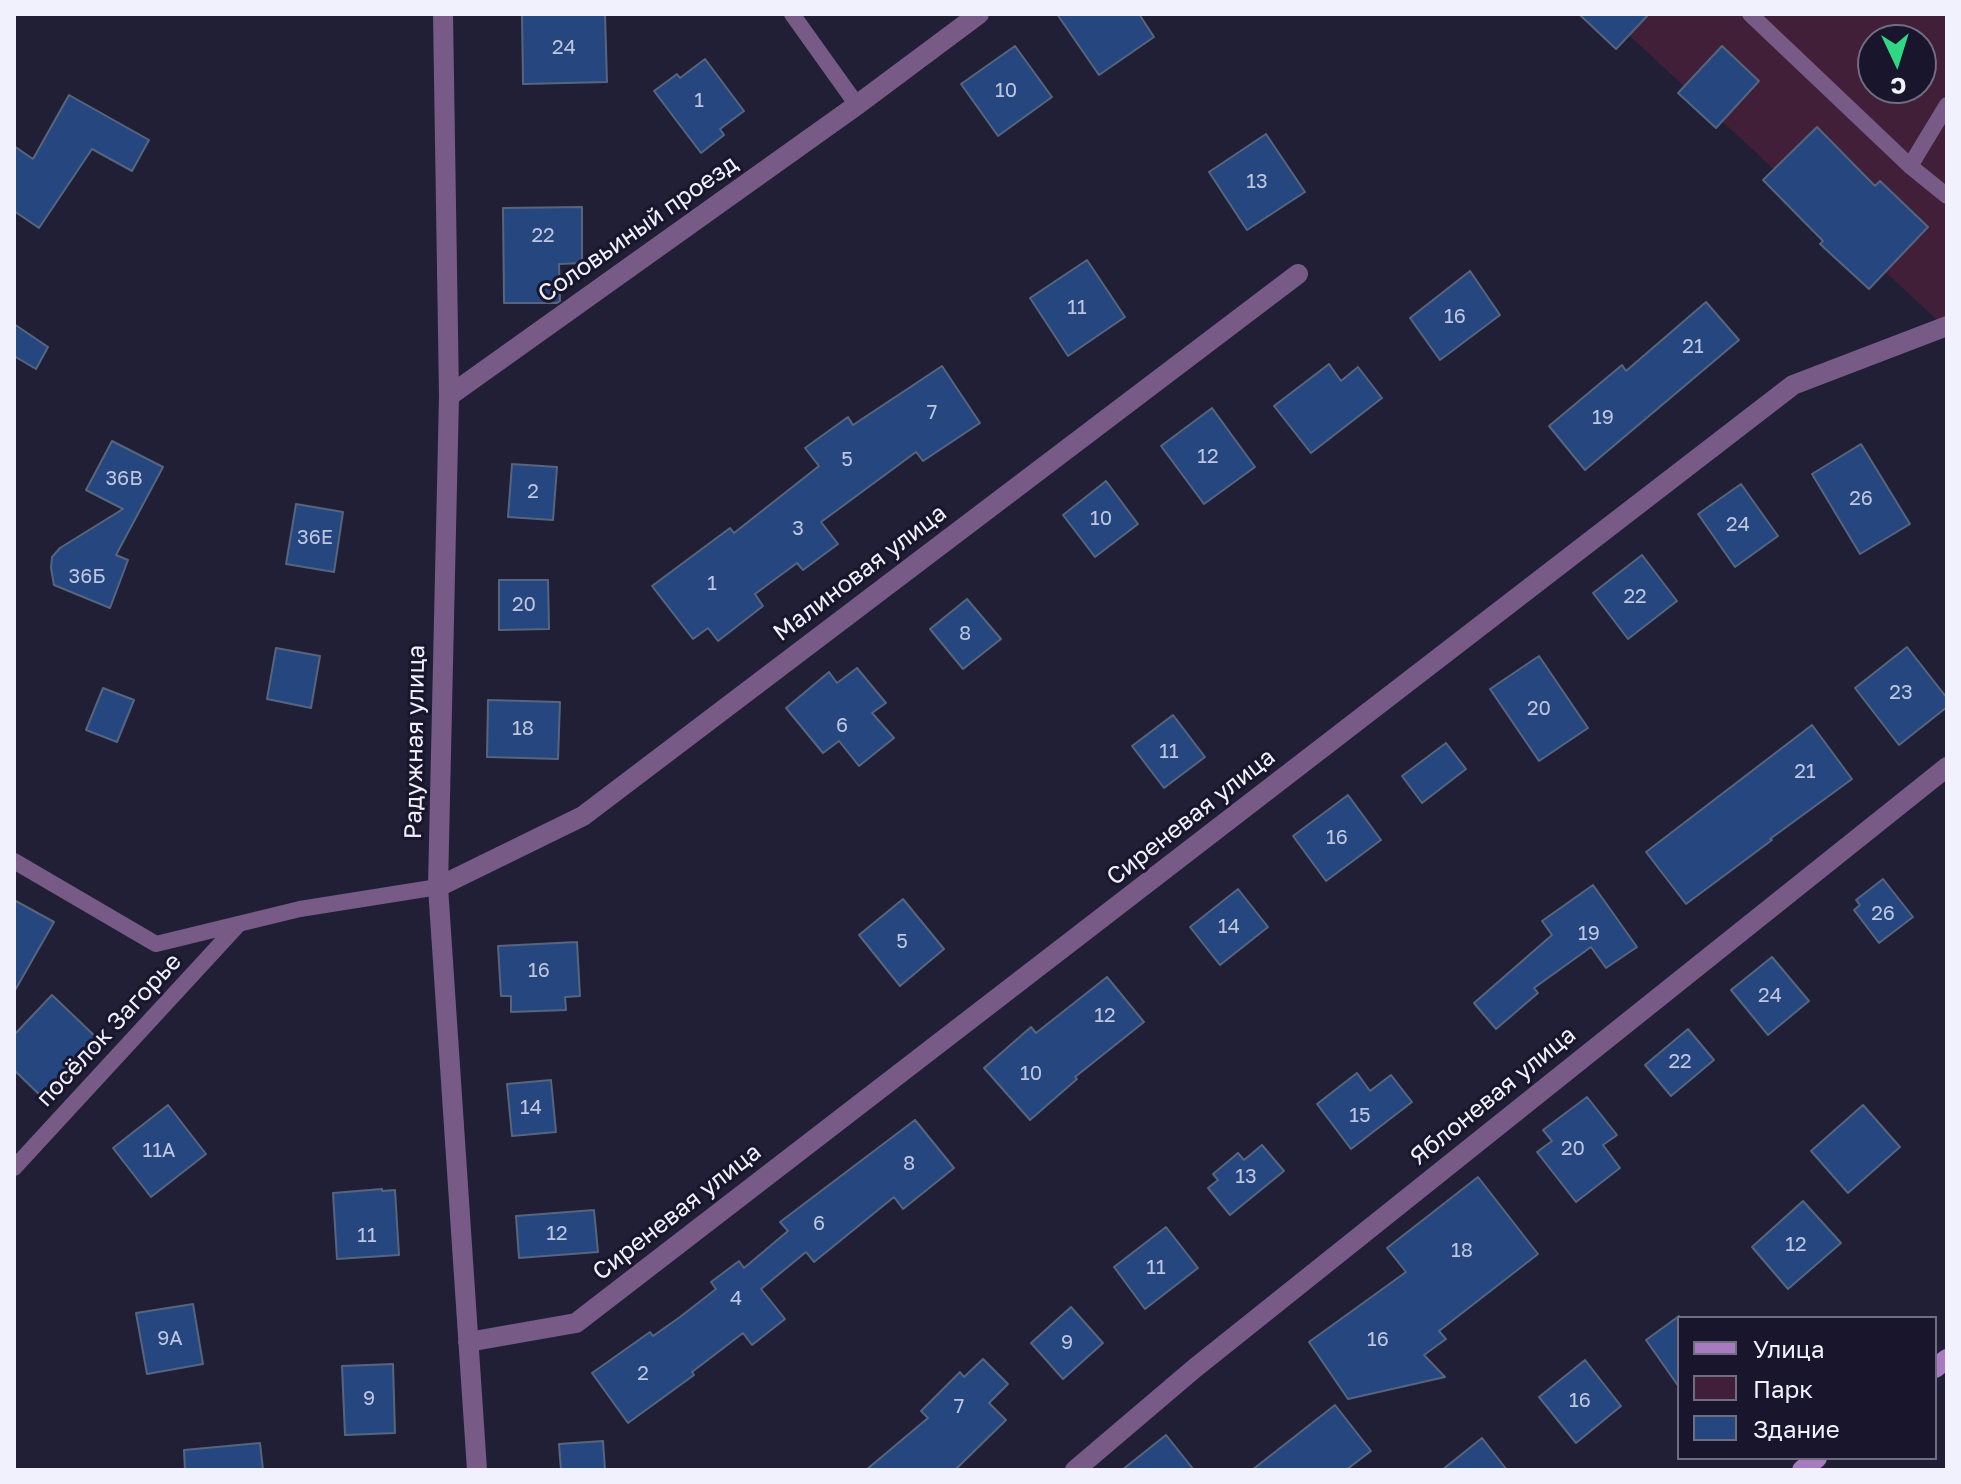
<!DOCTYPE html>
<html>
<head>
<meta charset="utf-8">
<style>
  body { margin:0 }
  #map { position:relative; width:1961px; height:1484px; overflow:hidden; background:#211f36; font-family:"Golos Text",sans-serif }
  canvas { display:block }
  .frame { position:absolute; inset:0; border:16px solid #f1f1fe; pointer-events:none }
  .legend { position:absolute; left:1677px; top:1316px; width:260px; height:144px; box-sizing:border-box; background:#18152c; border:2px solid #6f6d80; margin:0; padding:10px 14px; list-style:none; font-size:24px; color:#f1f1fe }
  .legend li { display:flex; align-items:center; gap:16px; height:40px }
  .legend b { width:40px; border:2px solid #6f6d80 }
  .north { position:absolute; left:1857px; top:24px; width:80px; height:80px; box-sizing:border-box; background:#18152c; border:2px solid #6f6d80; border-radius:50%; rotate:176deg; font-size:22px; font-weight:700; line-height:32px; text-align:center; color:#f1f1fe }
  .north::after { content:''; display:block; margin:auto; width:28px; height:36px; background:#30d883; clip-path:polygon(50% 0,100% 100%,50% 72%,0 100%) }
</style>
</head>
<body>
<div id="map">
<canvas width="1961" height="1484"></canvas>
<div class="frame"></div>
<ul class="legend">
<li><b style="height:10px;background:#a87ac0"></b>Улица</li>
<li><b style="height:22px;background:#421f38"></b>Парк</li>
<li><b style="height:22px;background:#25467f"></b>Здание</li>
</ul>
<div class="north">С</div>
</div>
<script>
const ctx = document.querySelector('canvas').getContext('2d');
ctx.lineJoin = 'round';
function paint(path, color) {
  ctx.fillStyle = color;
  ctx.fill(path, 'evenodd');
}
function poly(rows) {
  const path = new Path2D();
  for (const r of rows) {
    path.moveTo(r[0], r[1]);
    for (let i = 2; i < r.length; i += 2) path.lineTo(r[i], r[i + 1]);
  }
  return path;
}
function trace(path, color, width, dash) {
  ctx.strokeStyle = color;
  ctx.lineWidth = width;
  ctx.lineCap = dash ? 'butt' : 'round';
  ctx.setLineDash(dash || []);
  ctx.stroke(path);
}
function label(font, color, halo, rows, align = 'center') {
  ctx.font = font + ' "Golos Text",sans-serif';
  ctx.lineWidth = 6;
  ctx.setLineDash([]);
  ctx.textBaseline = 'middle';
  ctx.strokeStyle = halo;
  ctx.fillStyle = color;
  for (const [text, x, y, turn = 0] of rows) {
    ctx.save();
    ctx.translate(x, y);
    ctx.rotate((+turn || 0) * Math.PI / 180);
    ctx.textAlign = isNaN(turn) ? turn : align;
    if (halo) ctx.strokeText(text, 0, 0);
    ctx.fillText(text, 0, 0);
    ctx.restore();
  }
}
const green = poly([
  [1606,14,1947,14,1947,329],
  [1873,40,1921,40,1921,88,1873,88]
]);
const building = poly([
  [522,14,605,14,607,82,523,84,522,14],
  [1057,14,1139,14,1154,37,1099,75,1057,14],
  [1579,14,1649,14,1616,49,1579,14],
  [1015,46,1052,97,998,136,961,84,1015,46],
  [1722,46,1759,81,1716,128,1678,93,1722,46],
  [705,59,744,111,720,129,724,135,701,153,654,91,677,74,680,78,705,59],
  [69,95,149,140,132,171,92,149,39,228,14,211,14,146,33,159,69,95],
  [1817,127,1875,186,1880,181,1928,227,1869,289,1820,244,1823,241,1763,180,1817,127],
  [1266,134,1305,192,1247,230,1209,172,1266,134],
  [582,207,582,263,559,264,560,301,557,303,504,303,503,208,582,207],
  [1087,260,1125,317,1068,356,1030,298,1087,260],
  [1470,271,1500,315,1440,360,1410,318,1470,271],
  [1706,302,1739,340,1585,470,1549,426,1622,365,1626,371,1706,302],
  [14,324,48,347,36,369,14,356,14,324],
  [1329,364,1341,381,1358,367,1382,398,1311,453,1274,406,1329,364],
  [942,366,980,423,923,461,916,452,821,522,838,544,803,570,797,563,755,594,763,606,718,641,708,628,693,639,652,586,730,528,734,533,819,466,805,448,848,417,853,425,942,366],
  [1212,408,1255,467,1204,504,1161,446,1212,408],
  [112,441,163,467,116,555,128,560,110,608,54,585,51,568,52,557,60,548,123,509,86,490,112,441],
  [1861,444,1910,524,1860,554,1812,474,1861,444],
  [512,464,557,467,553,520,508,517,512,464],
  [1106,481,1138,524,1095,557,1063,515,1106,481],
  [1741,484,1778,536,1735,567,1698,514,1741,484],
  [296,504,343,512,334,572,286,564,296,504],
  [1642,555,1677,601,1628,639,1593,593,1642,555],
  [499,580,548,580,549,629,499,630,499,580],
  [967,599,1001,639,963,669,930,629,967,599],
  [1907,647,1947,698,1947,707,1899,745,1855,688,1907,647],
  [276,648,320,656,311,708,267,699,276,648],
  [1539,656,1588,728,1539,761,1490,689,1539,656],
  [857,668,886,703,872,713,894,738,859,766,839,741,823,753,786,708,829,672,837,683,857,668],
  [103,688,134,700,117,742,86,730,103,688],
  [488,700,560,702,558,759,487,757,488,700],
  [1173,715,1205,757,1164,788,1132,746,1173,715],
  [1812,725,1852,779,1770,839,1772,840,1686,904,1646,852,1812,725],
  [1446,743,1466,769,1422,803,1402,776,1446,743],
  [1348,795,1381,840,1326,881,1293,836,1348,795],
  [1883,879,1913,917,1879,943,1854,910,1860,905,1856,900,1883,879],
  [1593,885,1637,947,1606,968,1591,947,1534,988,1538,993,1496,1029,1474,1003,1552,935,1542,921,1593,885],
  [1238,889,1268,927,1220,965,1190,927,1238,889],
  [903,899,944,949,900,986,859,935,903,899],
  [14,900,54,922,14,992,14,900],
  [577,942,580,996,565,997,566,1010,511,1012,511,996,501,996,498,946,577,942],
  [1772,957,1809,1001,1768,1035,1731,990,1772,957],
  [1107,977,1144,1022,1075,1077,1077,1079,1030,1120,984,1068,1031,1027,1036,1033,1107,977],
  [52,995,100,1041,45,1100,14,1070,14,1035,52,995],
  [1688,1029,1714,1060,1671,1096,1645,1065,1688,1029],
  [1357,1073,1370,1091,1391,1075,1412,1102,1351,1149,1317,1104,1357,1073],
  [551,1080,556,1132,512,1136,507,1084,551,1080],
  [1587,1097,1617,1135,1603,1145,1620,1168,1576,1202,1537,1152,1552,1141,1543,1130,1587,1097],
  [168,1105,206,1154,151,1197,113,1148,168,1105],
  [1863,1105,1900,1147,1848,1193,1811,1151,1863,1105],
  [915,1120,954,1168,903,1209,894,1197,814,1262,806,1252,761,1289,785,1319,752,1345,743,1333,692,1372,694,1375,628,1423,592,1373,650,1332,653,1336,680,1317,716,1289,711,1282,739,1261,744,1268,788,1231,780,1222,915,1120],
  [1262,1145,1284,1171,1230,1215,1208,1188,1218,1180,1213,1174,1238,1153,1244,1160,1262,1145],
  [1478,1177,1538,1254,1439,1331,1446,1339,1424,1355,1445,1377,1348,1399,1309,1342,1406,1272,1387,1248,1478,1177],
  [382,1189,382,1191,395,1190,399,1255,337,1259,333,1193,382,1189],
  [1803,1201,1841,1243,1788,1289,1752,1247,1803,1201],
  [594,1210,598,1252,519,1258,516,1216,594,1210],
  [1166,1227,1198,1268,1145,1309,1114,1267,1166,1227],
  [193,1304,203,1364,147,1374,136,1313,193,1304],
  [1071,1307,1103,1343,1063,1379,1031,1343,1071,1307],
  [1679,1316,1679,1387,1646,1340,1679,1316],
  [983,1359,1008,1384,989,1403,1006,1420,955,1470,866,1470,928,1418,921,1411,960,1372,964,1377,983,1359],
  [1585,1360,1621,1406,1576,1443,1539,1397,1585,1360],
  [393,1364,395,1433,345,1435,342,1366,393,1364],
  [1335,1405,1371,1451,1346,1470,1252,1470,1335,1405],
  [1166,1435,1194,1470,1122,1470,1166,1435],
  [1482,1438,1507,1470,1442,1470,1482,1438],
  [603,1441,605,1470,561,1470,559,1444,603,1441],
  [260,1443,263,1470,185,1470,184,1450,260,1443]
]);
const service = poly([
  [792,14,857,105],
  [1750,14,1910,166,1947,196],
  [1910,166,1947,105],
  [14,861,156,944,300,909,438,887],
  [14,1168,238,925]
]);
const minor = poly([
  [443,14,449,396,438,887,477,1470],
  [449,396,857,105,979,14],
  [438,887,583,816,1298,274],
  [468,1342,576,1323,1793,385,1947,326],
  [1075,1470,1195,1368,1947,767]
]);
const secondary = poly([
  [1935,1368,1947,1359],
  [1802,1470,1817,1458]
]);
const numberNames = [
  ["24",564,48],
  ["10",1006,91],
  ["1",699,101],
  ["13",1257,182],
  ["22",543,236],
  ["11",1077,308],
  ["16",1455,317],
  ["21",1693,347],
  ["7",932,413],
  ["19",1603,418],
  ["12",1208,457],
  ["5",847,460],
  ["36В",124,479],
  ["2",533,492],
  ["26",1861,499],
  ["10",1101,519],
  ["24",1738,525],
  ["3",798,529],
  ["36Е",315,538],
  ["36Б",87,577],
  ["1",712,584],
  ["22",1635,597],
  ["20",524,605],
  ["8",965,634],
  ["23",1901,693],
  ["20",1539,709],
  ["6",842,726],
  ["18",523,729],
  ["11",1169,752],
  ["21",1805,772],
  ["16",1337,838],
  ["26",1883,914],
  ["14",1229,927],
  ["19",1589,934],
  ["5",902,942],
  ["16",539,971],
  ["24",1770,996],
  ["12",1105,1016],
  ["22",1680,1062],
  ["10",1031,1074],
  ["14",531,1108],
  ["15",1360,1116],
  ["20",1573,1149],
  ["11А",159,1151],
  ["8",909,1164],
  ["13",1246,1177],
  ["6",819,1224],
  ["12",557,1234],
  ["11",367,1236],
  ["12",1796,1245],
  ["18",1462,1251],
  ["11",1156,1268],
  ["4",736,1299],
  ["9А",170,1339],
  ["16",1378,1340],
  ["9",1067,1343],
  ["2",643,1374],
  ["9",369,1399],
  ["16",1580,1401],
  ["7",959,1407]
];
const streetNames = [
  ["Соловьиный проезд",638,229,-35],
  ["Малиновая улица",860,573,-37],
  ["Радужная улица",415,742,-89],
  ["Сиреневая улица",1191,817,-38],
  ["посёлок Загорье",109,1030,-47],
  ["Яблоневая улица",1493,1096,-39],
  ["Сиреневая улица",677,1212,-38]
];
paint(green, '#421f38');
paint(building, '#25467f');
trace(building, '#56657e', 2);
trace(service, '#775b86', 16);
trace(minor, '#775b86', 20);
trace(secondary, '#a87ac0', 20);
label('20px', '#bec6de', null, numberNames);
label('24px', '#f1f1fe', '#18152c', streetNames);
</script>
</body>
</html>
